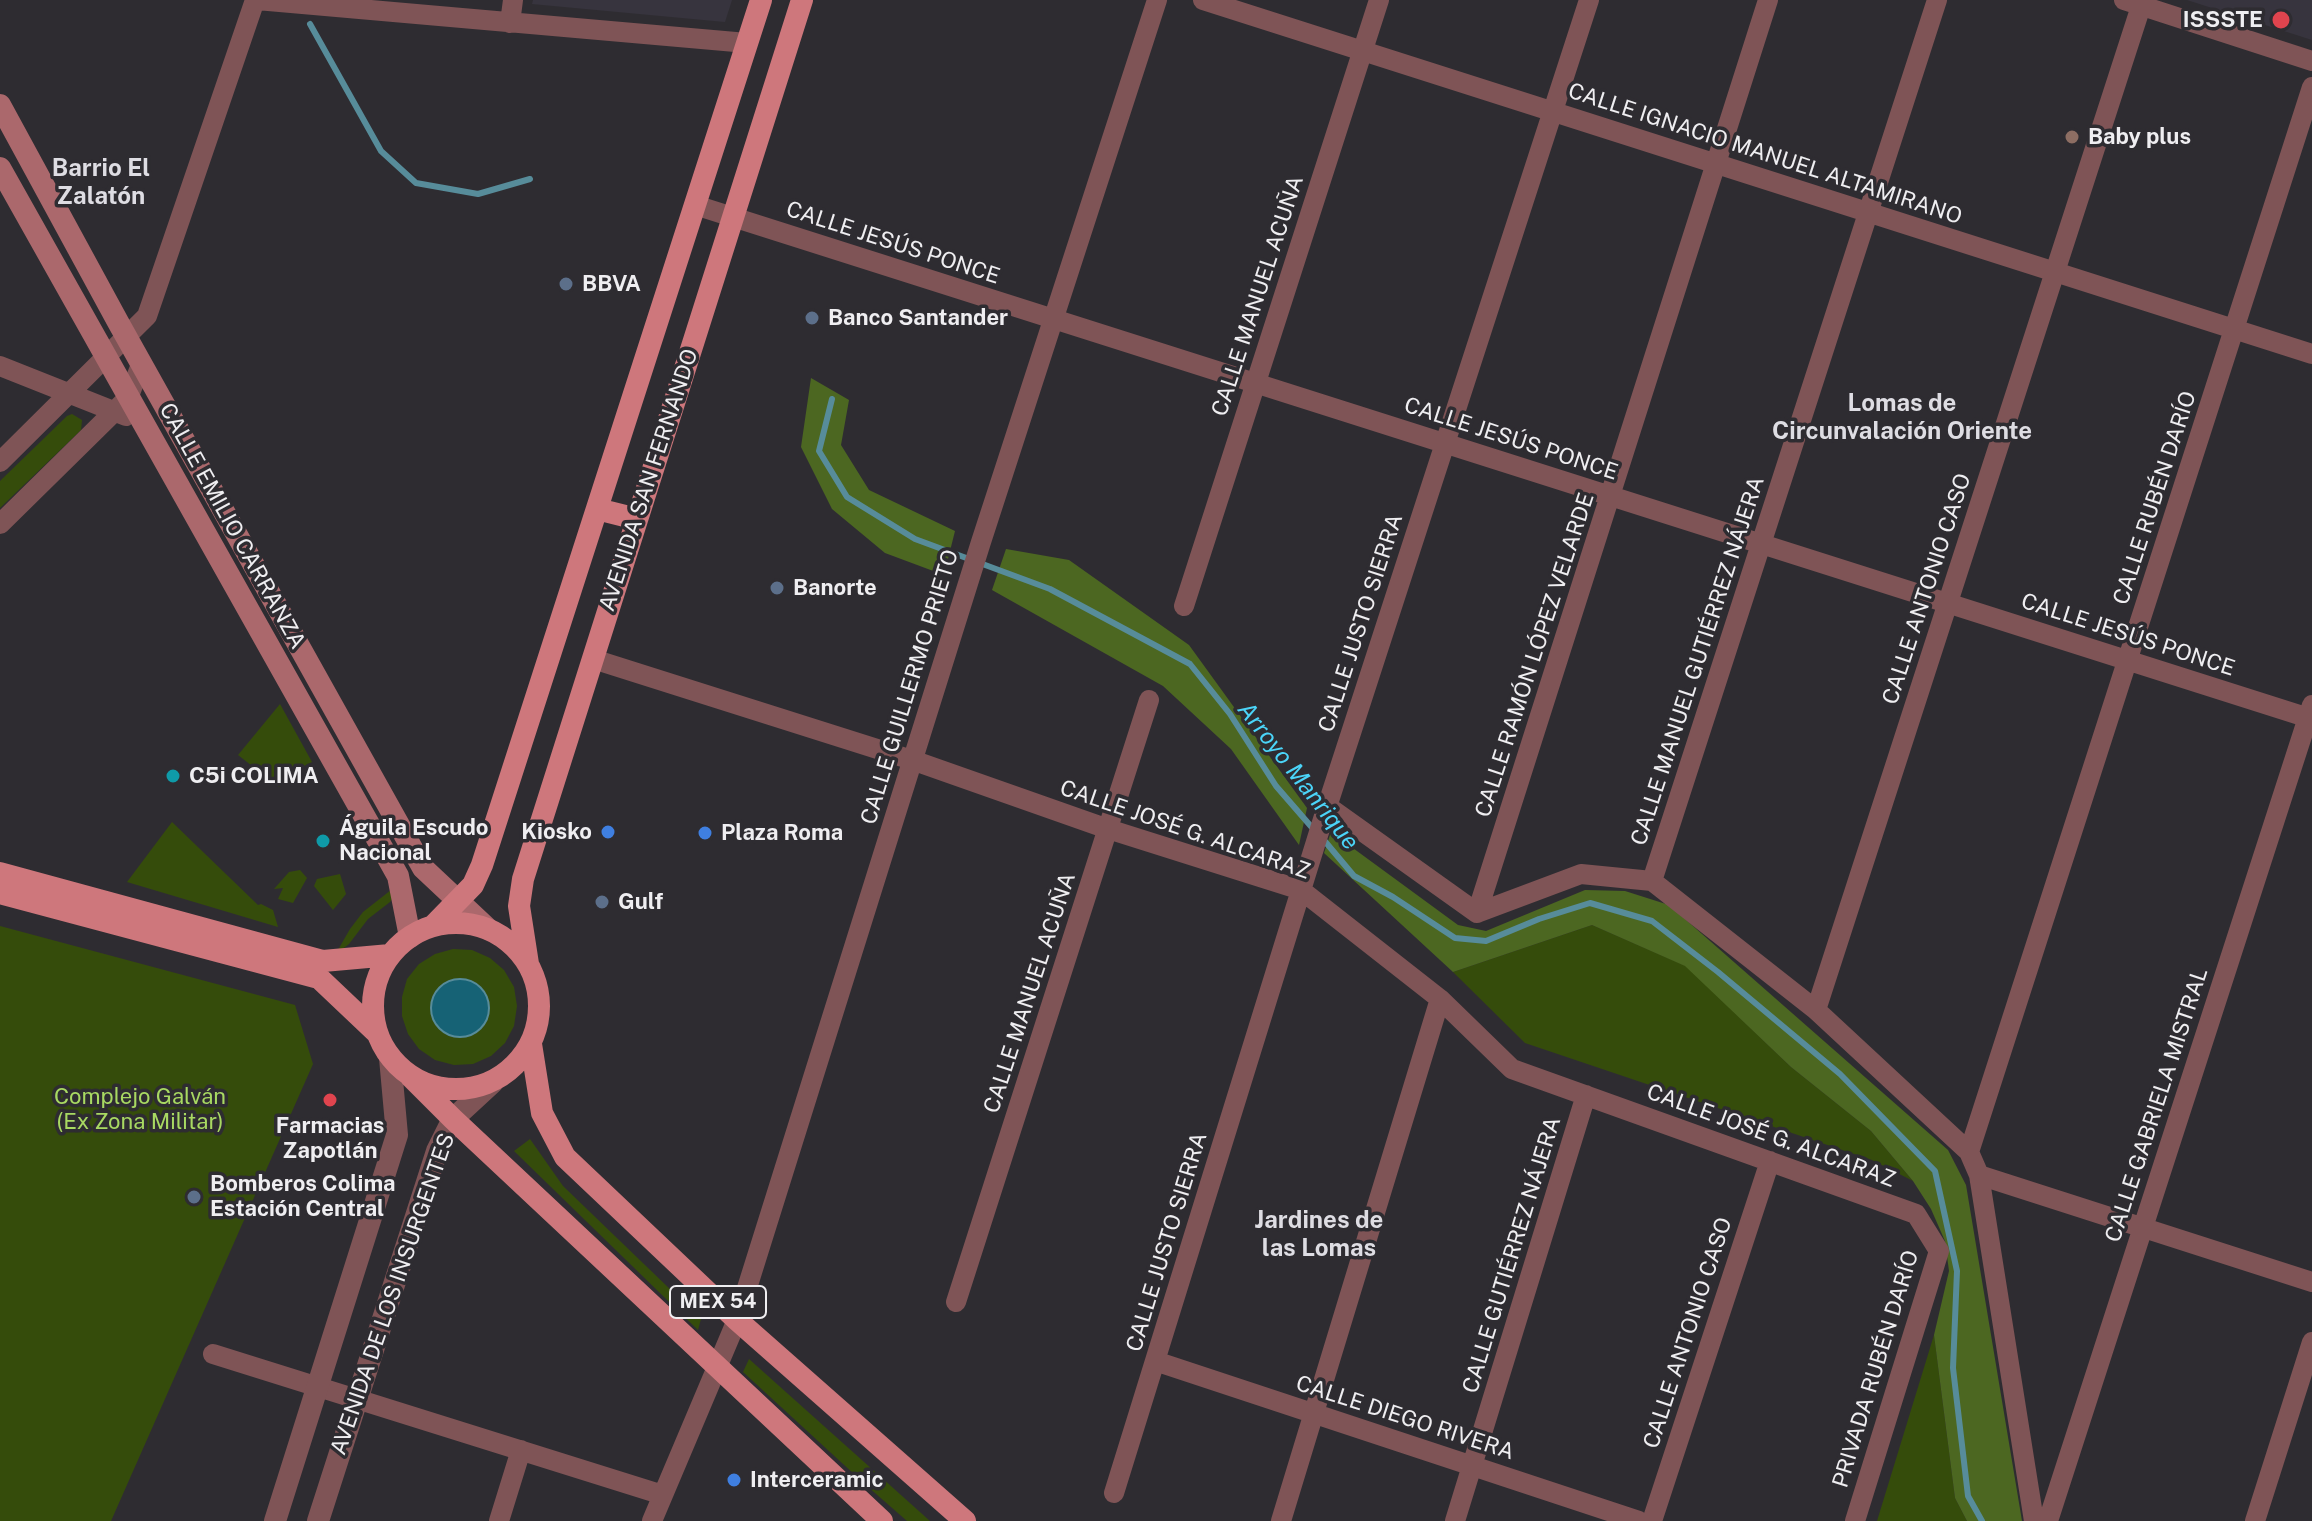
<!DOCTYPE html>
<html>
<head>
<meta charset="utf-8">
<style>
  body { margin:0 }
  canvas { display:block; background:#2e2c31 }
</style>
</head>
<body>
<canvas width="2312" height="1521"></canvas>
<script>
const ctx = document.querySelector('canvas').getContext('2d');
ctx.lineJoin = 'round';
function paint(path, color) {
  ctx.fillStyle = color;
  ctx.fill(path, 'evenodd');
}
function poly(rows) {
  const path = new Path2D();
  for (const r of rows) {
    if (r.length === 3) {
      path.moveTo(r[0] + r[2], r[1]);
      path.arc(r[0], r[1], r[2], 0, 2 * Math.PI);
      continue;
    }
    path.moveTo(r[0], r[1]);
    for (let i = 2; i < r.length; i += 2) path.lineTo(r[i], r[i + 1]);
  }
  return path;
}
function trace(path, color, width, dash) {
  ctx.strokeStyle = color;
  ctx.lineWidth = width;
  ctx.lineCap = dash ? 'butt' : 'round';
  ctx.setLineDash(dash || []);
  ctx.stroke(path);
}
function label(font, color, halo, rows, align = 'center') {
  ctx.font = font + ' "Public Sans",sans-serif';
  ctx.lineWidth = 7;
  ctx.setLineDash([]);
  ctx.textBaseline = 'middle';
  ctx.strokeStyle = halo;
  ctx.fillStyle = color;
  for (const [text, x, y, turn = 0] of rows) {
    ctx.save();
    ctx.translate(x, y);
    ctx.rotate((+turn || 0) * Math.PI / 180);
    ctx.textAlign = isNaN(turn) ? turn : align;
    if (halo) ctx.strokeText(text, 0, 0);
    ctx.fillText(text, 0, 0);
    ctx.restore();
  }
}
const built = poly([
  [533,0,732,0,725,22,532,4],
  [2187,0,2312,0,2312,40]
]);
const green = poly([
  [72,414,82,420,81,430,0,508,0,481,67,416],
  [280,704,312,762,292,772,279,787,238,755],
  [172,822,258,905,261,904,273,910,278,927,127,882],
  [300,870,307,878,293,903,278,899,283,888,274,889,289,872],
  [340,874,346,894,333,910,314,886,317,879],
  [391,890,393,898,390,902,368,919,349,944,335,955,350,929,363,912],
  [1592,925,1686,966,1791,1067,1871,1131,1913,1181,1872,1160,1525,1043,1453,972],
  [0,926,295,1005,313,1064,111,1521,0,1521],
  [453,949,472,950,490,958,504,970,514,987,517,1006,514,1026,505,1043,491,1056,473,1064,454,1065,435,1060,419,1049,408,1034,402,1016,402,997,407,979,419,964,435,954],
  [455,979,473,982,441,1030,435,1023,431,1004,433,995],
  [530,1139,563,1186,701,1319,698,1330,514,1151],
  [1934,1335,1955,1498,1967,1521,1877,1521],
  [749,1359,930,1521,907,1521,867,1486,743,1372]
]);
const forest = poly([
  [811,378,849,400,841,445,869,490,955,531,944,575,885,553,832,509,801,447],
  [1006,549,1069,560,1189,645,1307,808,1299,845,1231,749,1163,686,992,590],
  [1331,832,1458,925,1486,931,1585,890,1625,891,1669,905,1948,1150,1966,1185,2022,1521,1967,1521,1955,1498,1934,1335,1949,1271,1945,1241,1931,1209,1913,1181,1871,1131,1791,1067,1685,966,1592,925,1453,972,1324,853]
]);
const water = poly([
  [460,1008,29]
]);
const stream = poly([
  [310,24,381,151,416,183,478,194,530,179],
  [832,399,819,451,847,497,915,539,1050,589,1190,664,1230,714,1276,786,1315,831],
  [1323,839,1354,876,1393,897,1455,938,1486,941,1539,919,1590,903,1652,921,1718,972,1840,1074,1935,1171,1957,1271,1953,1368,1968,1496,1982,1521]
]);
const minor = poly([
  [257,0,747,43],
  [1203,0,2312,354],
  [2124,0,2312,61],
  [510,23,513,0],
  [695,205,2312,719],
  [0,366,126,416],
  [0,462,147,316,255,0],
  [0,524,128,398,141,365],
  [1184,606,1379,0],
  [593,659,912,760,1108,829,1301,890,1440,999,1512,1069,1916,1214,1939,1251,1855,1521],
  [1327,806,1477,913,1581,874,1652,881,1816,1010,1969,1152,1979,1175,2034,1521],
  [1652,881,1937,0],
  [1477,913,1768,0],
  [1816,1010,2143,0],
  [1969,1152,2312,87],
  [1979,1175,2312,1282],
  [956,1302,1149,700],
  [213,1354,663,1495],
  [1155,1361,1639,1521],
  [1114,1493,1324,816,1589,0],
  [499,1521,521,1450],
  [652,1521,737,1320,981,542,1157,0],
  [1281,1521,1440,999],
  [1455,1521,1586,1095],
  [1652,1521,1770,1161],
  [2048,1521,2312,705],
  [2255,1521,2312,1342]
]);
const tertiary = poly([
  [275,1521,397,1135,390,1058],
  [318,1521,437,1151,453,1119,492,1083]
]);
const secondary = poly([
  [0,105,118,322,423,868,488,929],
  [0,168,398,876,410,937]
]);
const primary = poly([
  [597,509,637,519],
  [0,873,323,961,390,955],
  [0,893,319,978,377,1033],
  [456,1006,83],
  [434,925,473,885,482,865,761,0],
  [528,964,519,906,523,879,802,0],
  [531,1044,542,1113,565,1157,737,1320,965,1521],
  [411,1077,453,1119,882,1521]
]);
const markers = [
  [2281,20,10,"#e0444e"],
  [2072,137,8,"#8d6e63"],
  [566,284,8,"#5c6f8a"],
  [812,318,8,"#5c6f8a"],
  [777,588,8,"#5c6f8a"],
  [173,776,8,"#0f9aa8"],
  [608,832,8,"#3f7fe0"],
  [705,833,8,"#3f7fe0"],
  [323,841,8,"#0f9aa8"],
  [602,902,8,"#5c6f8a"],
  [330,1100,8,"#e0444e"],
  [194,1197,8,"#5c6f8a"],
  [734,1480,8,"#3f7fe0"]
];
const shields = [
  [718,1302,96]
];
const shieldNames = [
  ["MEX 54",718,1302]
];
const poiNames = [
  ["ISSSTE",2263,20,"right"],
  ["Baby plus",2088,137],
  ["BBVA",582,284],
  ["Banco Santander",828,318],
  ["Banorte",793,588],
  ["C5i COLIMA",189,776],
  ["Águila Escudo",339,828],
  ["Nacional",339,853],
  ["Kiosko",592,832,"right"],
  ["Plaza Roma",721,833],
  ["Gulf",618,902],
  ["Farmacias",330,1126,"center"],
  ["Zapotlán",330,1151,"center"],
  ["Bomberos Colima",210,1184],
  ["Estación Central",210,1209],
  ["Interceramic",750,1480]
];
const streetNames = [
  ["CALLE IGNACIO MANUEL ALTAMIRANO",1765,154,18],
  ["CALLE JESÚS PONCE",893,243,18],
  ["CALLE MANUEL ACUÑA",1258,296,-72],
  ["CALLE JESÚS PONCE",1511,439,18],
  ["AVENIDA SAN FERNANDO",649,480,-72],
  ["CALLE RUBÉN DARÍO",2155,498,-72],
  ["CALLE EMILIO CARRANZA",232,526,61],
  ["CALLE ANTONIO CASO",1927,589,-72],
  ["CALLE JUSTO SIERRA",1361,623,-72],
  ["CALLE JESÚS PONCE",2128,635,18],
  ["CALLE RAMÓN LÓPEZ VELARDE",1535,655,-72],
  ["CALLE MANUEL GUTIÉRREZ NÁJERA",1698,661,-72],
  ["CALLE GUILLERMO PRIETO",910,687,-73],
  ["CALLE JOSÉ G. ALCARAZ",1185,830,19],
  ["CALLE MANUEL ACUÑA",1030,993,-72],
  ["CALLE GABRIELA MISTRAL",2157,1105,-72],
  ["CALLE JOSÉ G. ALCARAZ",1771,1136,20],
  ["CALLE JUSTO SIERRA",1167,1242,-73],
  ["CALLE GUTIÉRREZ NÁJERA",1512,1255,-73],
  ["AVENIDA DE LOS INSURGENTES",393,1294,-71],
  ["CALLE ANTONIO CASO",1688,1333,-72],
  ["PRIVADA RUBÉN DARÍO",1876,1369,-73],
  ["CALLE DIEGO RIVERA",1405,1418,18]
];
const parkNames = [
  ["Complejo Galván",140,1097],
  ["(Ex Zona Militar)",140,1122]
];
const neighbourhoodNames = [
  ["Barrio El",101,169],
  ["Zalatón",101,197],
  ["Lomas de",1902,404],
  ["Circunvalación Oriente",1902,432],
  ["Jardines de",1319,1221],
  ["las Lomas",1319,1249]
];
const waterNames = [
  ["Arroyo Manrique",1298,776,52]
];
paint(built, '#37343e');
paint(green, '#354c0b');
paint(forest, '#4c6721');
paint(water, '#166275');
trace(water, '#578c9a', 2);
trace(stream, '#578c9a', 6);
trace(minor, '#7f5456', 20);
trace(tertiary, '#7f5456', 22);
trace(secondary, '#ab686c', 22);
trace(primary, '#ce777c', 22);
for (const [x, y, r, color] of markers) {
  const dot = new Path2D();
  dot.arc(x, y, r, 0, 2 * Math.PI);
  ctx.fillStyle = color;
  ctx.fill(dot);
  trace(dot, '#2e2c31', 3);
}
for (const [x, y, w] of shields) {
  const box = new Path2D();
  box.roundRect(x - w / 2, y - 16, w, 32, 6);
  ctx.fillStyle = '#2e2c31';
  ctx.fill(box);
  trace(box, '#efeef1', 2);
}
label('bold 20px', '#efeef1', null, shieldNames);
label('bold 22px', '#efeef1', '#2e2c31', poiNames, 'left');
label('22px', '#efeef1', '#2e2c31', streetNames);
label('22px', '#a8d962', '#2e2c31', parkNames);
label('bold 24px', '#dedde3', '#2e2c31', neighbourhoodNames);
label('italic 24px', '#4bd4f8', '#2e2c31', waterNames);
</script>
</body>
</html>
